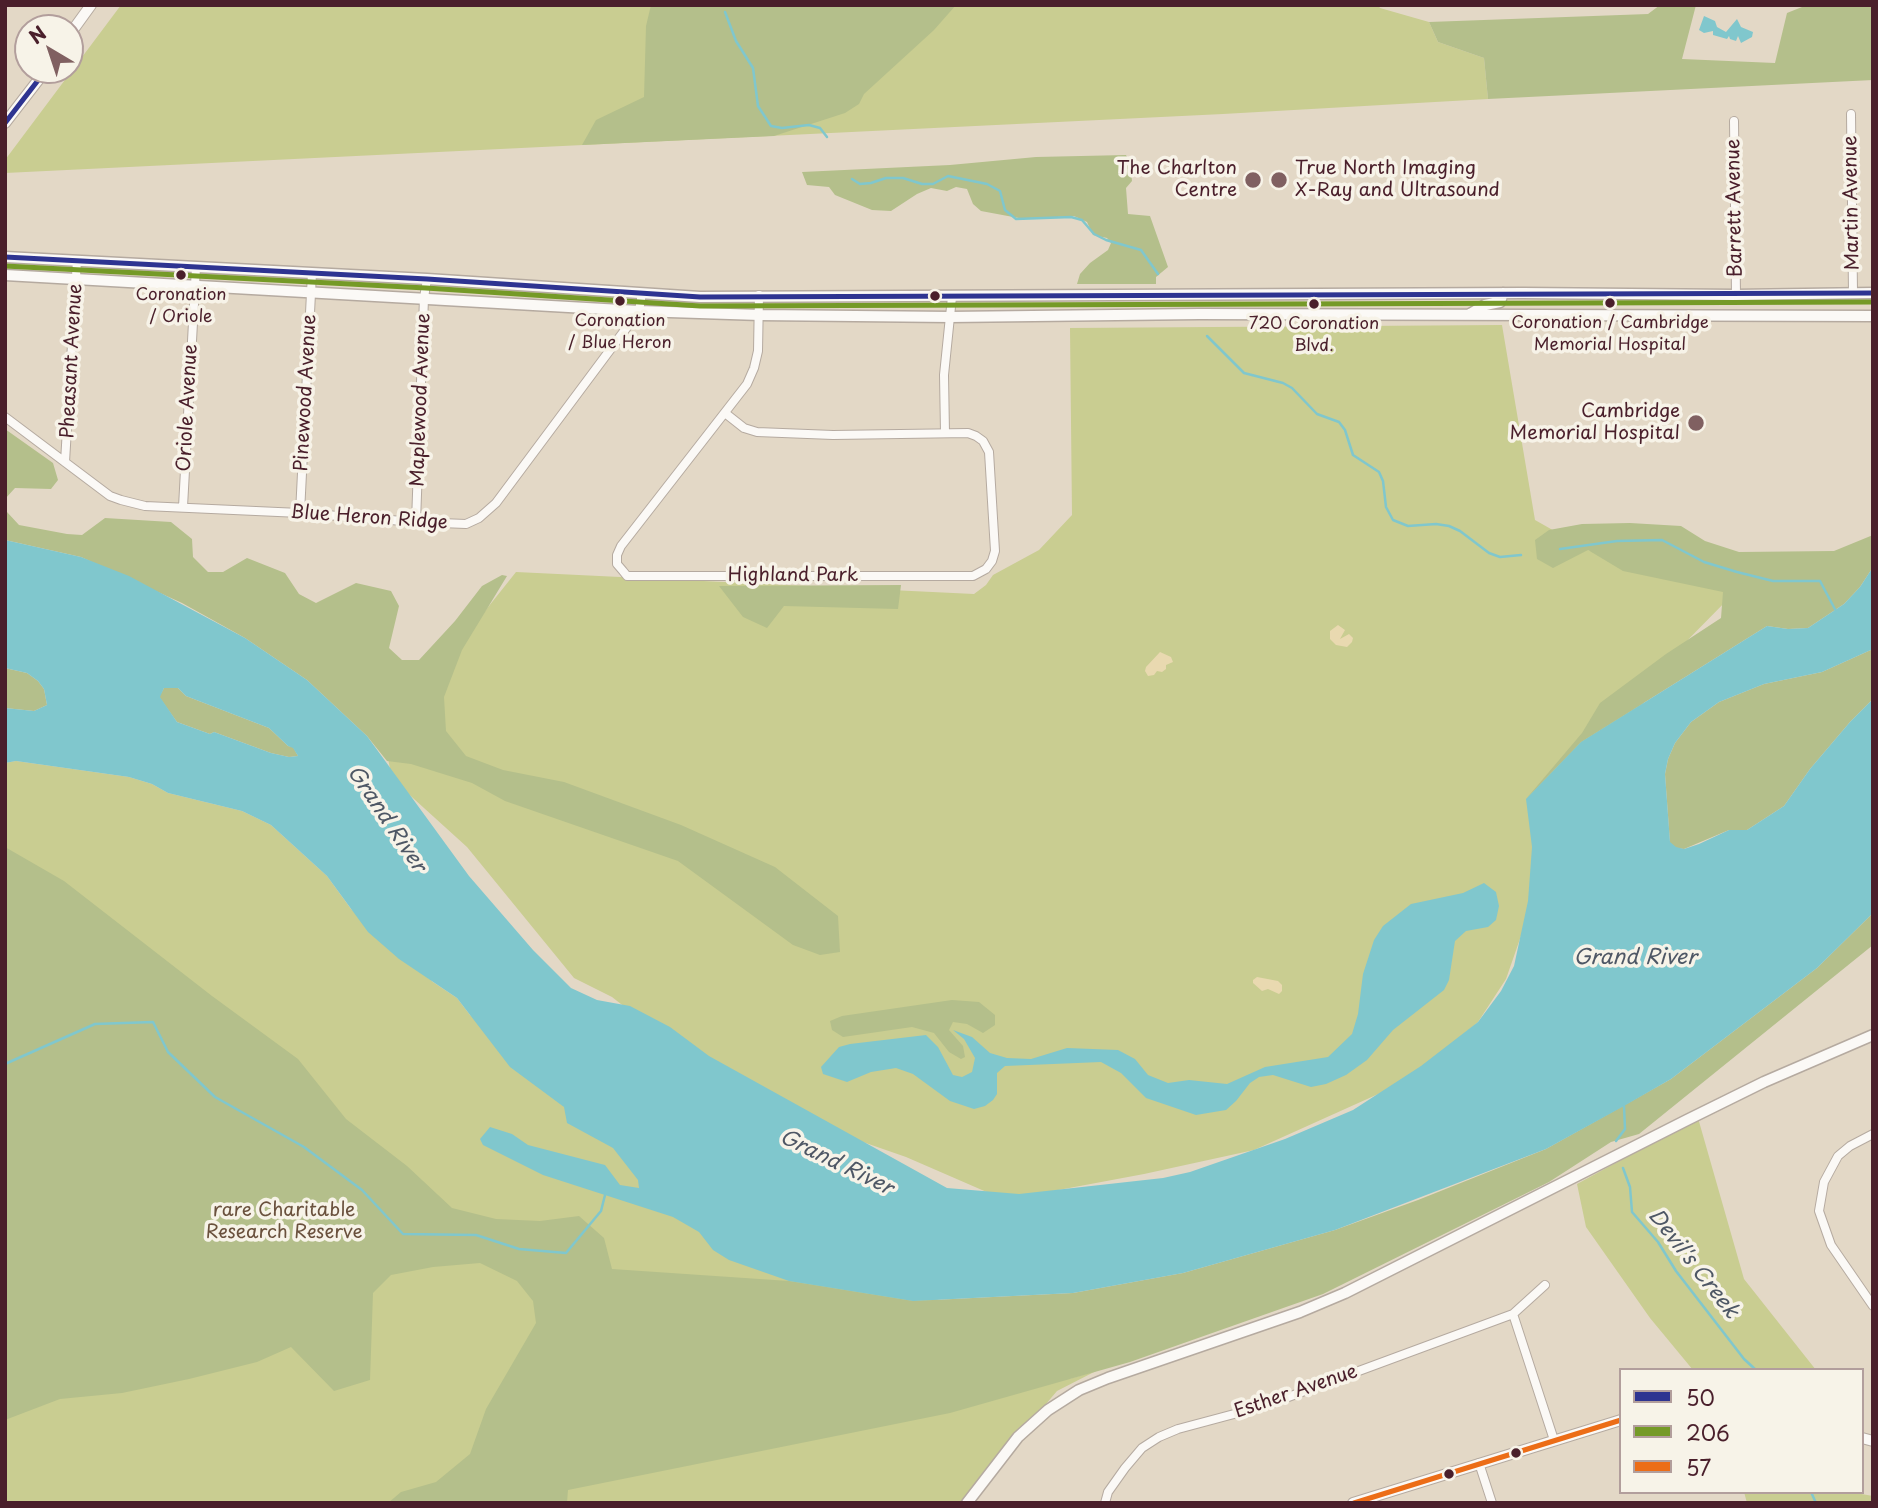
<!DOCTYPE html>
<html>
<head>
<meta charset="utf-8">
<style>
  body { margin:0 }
  #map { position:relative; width:1878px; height:1508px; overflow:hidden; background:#e3d8c6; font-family:"Playpen Sans",sans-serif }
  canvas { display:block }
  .frame { position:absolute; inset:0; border:7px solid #4a1f2b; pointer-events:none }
  .legend { position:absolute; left:1619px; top:1368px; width:245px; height:126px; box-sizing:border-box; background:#f7f3e8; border:2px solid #b29e9c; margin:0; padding:9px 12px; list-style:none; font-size:21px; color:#4a1f2b }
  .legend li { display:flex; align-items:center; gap:14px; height:35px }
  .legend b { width:35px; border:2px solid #b29e9c }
  .north { position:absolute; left:14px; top:14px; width:70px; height:70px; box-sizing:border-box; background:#f7f3e8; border:2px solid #b29e9c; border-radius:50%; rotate:321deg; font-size:19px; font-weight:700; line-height:28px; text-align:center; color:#4a1f2b }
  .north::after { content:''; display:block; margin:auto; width:24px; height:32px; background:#806061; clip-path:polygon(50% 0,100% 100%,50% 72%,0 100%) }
</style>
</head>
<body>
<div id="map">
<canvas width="1878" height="1508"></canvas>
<div class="frame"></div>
<ul class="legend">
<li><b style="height:9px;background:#2e3491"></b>50</li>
<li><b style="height:9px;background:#759a27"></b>206</li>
<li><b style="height:9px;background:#ec6d17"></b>57</li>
</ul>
<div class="north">N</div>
</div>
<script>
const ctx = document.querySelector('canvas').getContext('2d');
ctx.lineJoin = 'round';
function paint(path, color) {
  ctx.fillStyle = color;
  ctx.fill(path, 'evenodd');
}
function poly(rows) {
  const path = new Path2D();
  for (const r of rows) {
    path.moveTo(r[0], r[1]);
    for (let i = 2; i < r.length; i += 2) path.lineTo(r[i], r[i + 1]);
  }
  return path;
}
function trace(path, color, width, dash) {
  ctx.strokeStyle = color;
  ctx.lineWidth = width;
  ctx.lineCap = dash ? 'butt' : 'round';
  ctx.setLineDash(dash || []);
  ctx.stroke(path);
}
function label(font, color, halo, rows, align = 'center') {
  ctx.font = font + ' "Playpen Sans",sans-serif';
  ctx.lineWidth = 7;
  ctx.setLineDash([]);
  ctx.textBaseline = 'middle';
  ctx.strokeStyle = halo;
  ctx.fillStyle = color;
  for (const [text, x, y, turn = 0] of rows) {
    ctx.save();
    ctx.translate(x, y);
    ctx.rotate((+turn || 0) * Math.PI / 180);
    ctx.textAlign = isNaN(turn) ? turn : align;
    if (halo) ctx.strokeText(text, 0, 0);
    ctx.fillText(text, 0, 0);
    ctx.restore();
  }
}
const green = poly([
  [121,5,1378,5,1380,8,1429,22,1438,42,1484,58,1488,99,1223,114,5,173,5,160],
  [1502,325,1535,520,1588,550,1734,593,1668,660,1537,890,1506,979,1478,1022,1416,1077,1254,1150,1144,1174,1005,1200,906,1157,745,1101,612,997,574,978,467,847,392,779,384,738,516,572,974,594,986,585,993,575,1039,550,1072,515,1070,328],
  [16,761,129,777,152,784,168,793,242,811,271,825,327,876,351,909,433,982,457,998,470,1015,1069,1379,1096,1371,1057,1391,962,1503,5,1503,5,763],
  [1698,1118,1744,1279,1816,1370,1693,1370,1650,1318,1586,1227,1577,1184],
  [1744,1492,1850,1492,1873,1496,1873,1503,1747,1503]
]);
const forest = poly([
  [651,5,956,5,934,30,864,94,859,104,845,113,774,136,582,145,596,120,644,97,646,26],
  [1660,5,1696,5,1682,59,1775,63,1787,13,1807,5,1873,5,1873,80,1488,99,1484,58,1438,42,1429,22,1648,14],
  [1126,155,1130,163,1132,181,1126,188,1128,214,1150,216,1168,267,1156,277,1156,284,1077,284,1080,274,1090,263,1108,250,1111,243,1107,238,1093,235,1087,222,1074,216,1024,219,981,211,973,204,967,189,956,187,947,191,931,188,917,194,891,211,872,210,835,195,829,187,807,185,802,172,950,165,1036,157],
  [5,429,53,463,58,480,51,489,15,488,5,499],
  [5,502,7,512,19,525,67,534,82,535,105,518,171,522,192,539,193,557,208,572,223,572,247,558,285,573,299,594,316,603,356,583,391,591,399,606,389,648,402,660,419,660,455,621,482,586,502,575,507,576,462,650,444,697,446,731,466,756,503,770,564,782,681,825,775,867,838,916,840,952,820,955,793,945,678,861,505,801,472,783,411,764,387,761,367,736,307,680,245,638,182,603,81,557,5,540],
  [1630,523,1681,526,1705,541,1739,552,1834,551,1873,535,1873,567,1860,587,1844,604,1808,628,1788,629,1767,626,1581,742,1526,799,1582,733,1600,703,1666,654,1721,618,1723,592,1623,571,1588,550,1553,568,1537,559,1535,540,1549,530,1582,524],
  [901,585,898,609,784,606,767,628,743,617,719,586],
  [1873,649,1873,699,1850,722,1810,769,1784,806,1747,830,1729,830,1684,849,1676,848,1670,843,1665,774,1668,759,1675,743,1691,722,1719,702,1764,684,1822,672],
  [5,668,27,673,38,681,44,689,47,705,34,711,5,708],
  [164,688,178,688,186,696,269,728,288,746,293,747,298,756,289,757,271,753,214,732,210,734,177,722,159,697],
  [5,847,64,881,212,996,298,1059,346,1119,407,1166,452,1208,496,1219,540,1221,579,1216,604,1238,612,1269,789,1281,913,1301,1073,1293,1183,1273,1335,1230,1418,1200,1546,1149,1671,1079,1817,968,1873,913,1873,945,1639,1134,1611,1142,1549,1182,1323,1294,1130,1362,950,1413,568,1490,567,1503,388,1503,401,1492,436,1482,470,1454,486,1409,536,1323,533,1301,517,1281,480,1263,433,1267,391,1275,373,1293,370,1380,334,1391,291,1347,257,1362,189,1379,122,1393,60,1399,5,1420],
  [952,1000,979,1002,995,1015,995,1025,983,1033,967,1024,953,1022,949,1030,963,1046,965,1057,961,1059,949,1052,934,1033,912,1027,843,1037,832,1030,830,1021,842,1016]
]);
const sand = poly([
  [1338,625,1345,630,1340,639,1349,634,1353,638,1352,642,1347,647,1336,645,1330,639,1330,631],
  [1160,652,1171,657,1173,662,1166,665,1166,669,1162,672,1157,671,1154,675,1148,676,1145,671,1146,667],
  [1257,977,1278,981,1282,985,1282,991,1279,994,1268,989,1262,991,1253,983,1253,980]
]);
const water = poly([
  [1704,16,1715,21,1717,27,1726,32,1737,19,1741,27,1753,32,1752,37,1741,43,1738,36,1736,41,1730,39,1729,36,1727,39,1713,35,1713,31,1704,33,1699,30],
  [5,540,81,557,129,576,245,638,307,680,367,736,469,876,533,950,571,988,597,1000,630,1006,670,1027,709,1056,947,1188,1019,1194,1163,1178,1190,1172,1285,1139,1353,1110,1421,1066,1478,1022,1501,991,1514,966,1528,901,1532,847,1526,799,1581,742,1767,626,1788,629,1808,628,1844,604,1860,587,1873,567,1873,649,1822,672,1764,684,1719,702,1691,722,1675,743,1668,759,1665,774,1670,842,1676,847,1684,849,1699,844,1729,830,1747,830,1784,806,1810,769,1850,722,1873,699,1873,913,1817,968,1671,1079,1624,1106,1546,1149,1335,1230,1183,1273,1073,1293,913,1301,789,1281,729,1260,713,1250,699,1232,673,1217,543,1175,483,1145,480,1139,490,1127,512,1134,528,1145,605,1165,620,1185,639,1188,638,1180,613,1148,567,1123,564,1107,510,1067,457,998,399,959,368,932,327,876,271,825,242,811,168,793,152,784,129,777,16,761,5,763,5,708,34,711,47,705,44,689,38,681,27,673,5,668],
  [164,688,178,688,186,696,269,728,288,746,293,748,298,756,289,757,271,753,214,732,210,734,177,722,160,697],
  [1484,883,1496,892,1499,906,1496,920,1488,927,1466,931,1455,941,1449,980,1444,990,1393,1030,1367,1060,1346,1075,1326,1084,1311,1087,1273,1075,1259,1077,1250,1083,1236,1101,1226,1110,1196,1115,1146,1098,1121,1073,1101,1062,1005,1066,997,1073,997,1094,993,1100,985,1106,974,1109,950,1101,913,1074,896,1068,871,1072,847,1082,823,1074,821,1067,839,1047,850,1044,926,1035,938,1047,953,1075,962,1077,972,1072,975,1058,964,1039,953,1030,972,1037,990,1053,1007,1058,1031,1059,1067,1048,1118,1050,1135,1059,1148,1075,1168,1083,1189,1080,1227,1084,1265,1067,1328,1057,1352,1034,1358,1014,1363,974,1374,940,1383,926,1411,904,1463,893]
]);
const stream = poly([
  [725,12,736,41,753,68,758,106,771,126,782,128,809,125,820,128,827,137],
  [852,179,860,184,871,183,886,178,903,178,922,184,933,184,948,176,987,184,1000,191,1005,210,1016,219,1071,217,1082,220,1094,234,1106,240,1141,250,1158,274],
  [1207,336,1244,373,1283,383,1292,388,1317,414,1339,422,1345,430,1353,455,1379,472,1383,481,1386,507,1393,520,1408,526,1436,524,1449,526,1460,531,1489,553,1500,557,1521,555],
  [1560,549,1617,541,1662,540,1704,562,1737,572,1773,581,1820,581,1837,613],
  [5,1064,95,1024,153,1022,168,1052,215,1097,304,1147,362,1190,403,1234,476,1235,519,1249,566,1253,601,1211,605,1195],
  [1616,1141,1625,1129,1624,1106],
  [1623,1168,1630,1187,1632,1212,1658,1242,1676,1271,1744,1359,1756,1370],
  [1811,1492,1816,1503]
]);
const minor = poly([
  [1851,114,1853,293],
  [1734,121,1736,295],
  [725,413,744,428,757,432,833,435,968,433,976,436,983,441,989,452,995,551,992,561,986,569,973,576,627,576,623,571,617,564,617,555,621,546,747,384,754,368,758,351,759,295],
  [5,417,110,496,121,500,145,506,300,513,416,522,466,524,479,518,496,503,639,311,642,293],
  [945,433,944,375,952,297],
  [65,462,77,260],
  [183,507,196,267],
  [300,513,312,273],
  [416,522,424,298,427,279],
  [1873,1134,1850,1146,1838,1156,1824,1182,1819,1211,1831,1245,1873,1306],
  [1513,1314,1554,1440],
  [1479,1463,1492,1503],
  [1105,1503,1108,1492,1125,1468,1142,1448,1159,1437,1178,1429,1264,1406,1513,1314,1545,1285]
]);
const tertiary = poly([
  [70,34,91,5],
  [5,123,46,70],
  [1862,1438,1873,1441],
  [1353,1503,1621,1420]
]);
const secondary = poly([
  [5,257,427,279,700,297,1523,293,1736,295,1873,293],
  [5,275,639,311,760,315,950,317,1199,314,1873,316],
  [1470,314,1485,305,1500,302,1503,293],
  [967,1503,1018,1437,1048,1410,1079,1390,1108,1378,1300,1312,1345,1293,1687,1120,1764,1082,1873,1035]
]);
const bus1 = poly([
  [5,123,46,70],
  [5,257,427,279,700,297,1873,293]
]);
const bus2 = poly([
  [5,266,426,288,700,306,1873,302]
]);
const bus3 = poly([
  [1354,1503,1621,1420]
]);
const markers = [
  [1253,180,9,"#806061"],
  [1279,180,9,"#806061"],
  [181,275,6,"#4a1f2b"],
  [935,296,6,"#4a1f2b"],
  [620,301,6,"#4a1f2b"],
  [1610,303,6,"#4a1f2b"],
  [1314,304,6,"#4a1f2b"],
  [1696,423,9,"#806061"],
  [1516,1453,6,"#4a1f2b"],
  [1449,1474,6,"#4a1f2b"]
];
const busNames = [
  ["Coronation",181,295],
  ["/ Oriole",181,317],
  ["Coronation",620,321],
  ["/ Blue Heron",620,343],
  ["Coronation / Cambridge",1610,323],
  ["Memorial Hospital",1610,345],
  ["720 Coronation",1314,324],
  ["Blvd.",1314,346]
];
const poiNames = [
  ["The Charlton",1237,169],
  ["Centre",1237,191],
  ["True North Imaging",1295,169,"left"],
  ["X-Ray and Ultrasound",1295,191,"left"],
  ["Cambridge",1680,412],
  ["Memorial Hospital",1680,434]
];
const streetNames = [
  ["Martin Avenue",1852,203,-91],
  ["Barrett Avenue",1735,208,-91],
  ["Pheasant Avenue",72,361,-87],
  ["Pinewood Avenue",306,393,-87],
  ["Maplewood Avenue",421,400,-88],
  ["Oriole Avenue",188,408,-87],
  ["Blue Heron Ridge",369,518,4],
  ["Highland Park",793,576],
  ["Esther Avenue",1296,1392,-19]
];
const parkNames = [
  ["rare Charitable",284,1211],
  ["Research Reserve",284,1233]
];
const waterNames = [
  ["Grand River",386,819,56],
  ["Grand River",1635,958],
  ["Grand River",836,1163,26],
  ["Devil's Creek",1693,1264,52]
];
paint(green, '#c9cd91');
paint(forest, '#b4bf8b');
paint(sand, '#e9d9b0');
paint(water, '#80c7cd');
trace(stream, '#80c7cd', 2.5);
trace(minor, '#b5aaa0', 10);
trace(tertiary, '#b5aaa0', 12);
trace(secondary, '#b5aaa0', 13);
trace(minor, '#fbf9f6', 8);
trace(tertiary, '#fbf9f6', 10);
trace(secondary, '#fbf9f6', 10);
trace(bus1, '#2e3491', 5);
trace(bus2, '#759a27', 5);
trace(bus3, '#ec6d17', 5);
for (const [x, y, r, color] of markers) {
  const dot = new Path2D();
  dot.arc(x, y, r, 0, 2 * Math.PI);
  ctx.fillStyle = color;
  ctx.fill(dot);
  trace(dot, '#f7f3e8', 2.5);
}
label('17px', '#4a1f2b', '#f7f3e8', busNames);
label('19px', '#4a1f2b', '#f7f3e8', poiNames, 'right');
label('19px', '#4a1f2b', '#f7f3e8', streetNames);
label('19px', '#6a513d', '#f7f3e8', parkNames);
label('italic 21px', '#4e5765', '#f7f3e8', waterNames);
</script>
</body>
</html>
